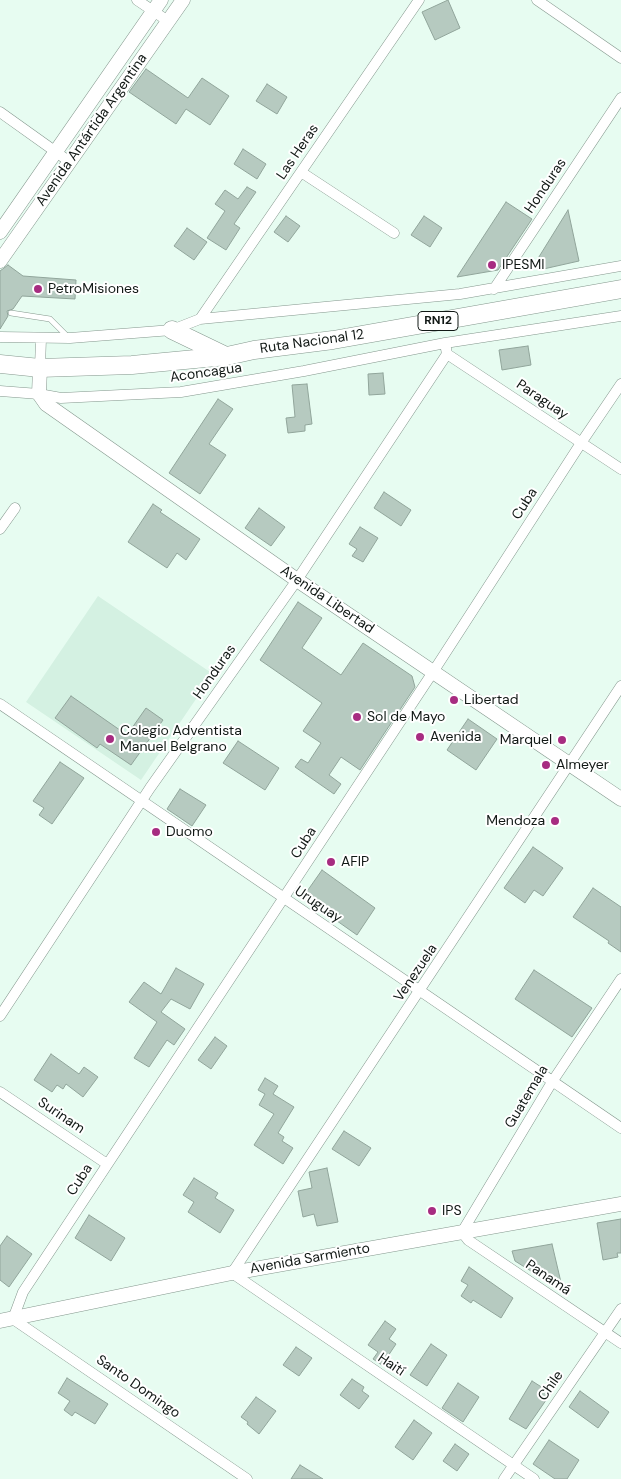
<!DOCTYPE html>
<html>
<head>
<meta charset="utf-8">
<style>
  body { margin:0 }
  canvas { display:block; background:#e7fcf1 }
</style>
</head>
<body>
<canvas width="621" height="1479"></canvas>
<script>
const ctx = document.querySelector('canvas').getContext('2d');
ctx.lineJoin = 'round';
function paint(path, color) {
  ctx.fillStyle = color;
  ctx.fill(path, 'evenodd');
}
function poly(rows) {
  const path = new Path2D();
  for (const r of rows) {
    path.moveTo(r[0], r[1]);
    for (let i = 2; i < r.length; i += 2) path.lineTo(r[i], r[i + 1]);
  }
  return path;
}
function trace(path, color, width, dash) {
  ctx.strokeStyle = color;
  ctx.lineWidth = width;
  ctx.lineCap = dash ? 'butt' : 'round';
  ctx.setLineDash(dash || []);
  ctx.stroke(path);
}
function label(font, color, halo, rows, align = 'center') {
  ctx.font = font + ' "DM Sans",sans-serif';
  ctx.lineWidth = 4;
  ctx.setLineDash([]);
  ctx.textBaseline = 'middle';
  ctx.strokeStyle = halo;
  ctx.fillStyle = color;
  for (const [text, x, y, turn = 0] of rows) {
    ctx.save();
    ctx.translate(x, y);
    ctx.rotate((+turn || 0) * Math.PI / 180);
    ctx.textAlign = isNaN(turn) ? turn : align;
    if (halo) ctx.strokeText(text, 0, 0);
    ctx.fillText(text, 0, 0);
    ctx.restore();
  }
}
const built = poly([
  [98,596,213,674,141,780,26,702]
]);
const building = poly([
  [448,0,460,28,435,40,422,12,448,0],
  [146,69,188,98,202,78,229,96,210,125,186,109,176,124,129,92,146,69],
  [267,84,287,97,277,114,256,101,267,84],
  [243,149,266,164,257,179,234,164,243,149],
  [247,187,256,192,234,224,240,228,226,250,207,238,225,211,215,204,225,190,238,199,247,187],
  [506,202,532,219,498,270,457,277,506,202],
  [568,210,579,261,539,270,537,260,568,210],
  [286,216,300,226,288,242,274,232,286,216],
  [424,216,442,228,430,247,411,235,424,216],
  [187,228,207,242,194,260,174,246,187,228],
  [8,265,23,276,76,280,75,299,22,296,13,309,7,311,8,316,0,329,0,271,8,265],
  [528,346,531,365,502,370,499,350,528,346],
  [383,373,385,394,369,395,368,374,383,373],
  [307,384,312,424,305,425,305,431,288,433,286,418,295,417,292,385,307,384],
  [218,399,233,409,209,444,226,455,200,494,169,473,218,399],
  [384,492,411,510,401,526,374,508,384,492],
  [153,504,162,510,160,512,200,539,186,560,177,553,167,568,128,542,153,504],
  [259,508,285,527,271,546,245,528,259,508],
  [360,527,378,538,363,562,352,556,357,549,349,544,360,527],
  [298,602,322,618,302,648,341,675,363,643,412,676,415,687,360,770,341,757,329,775,341,784,334,794,295,767,301,759,308,763,321,743,303,731,322,703,260,660,298,602],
  [71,696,127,735,146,708,163,720,131,765,100,744,97,748,55,718,71,696],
  [468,719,497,739,476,770,447,750,468,719],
  [238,741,279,768,265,790,223,763,238,741],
  [60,762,84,778,52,824,39,815,44,808,33,801,60,762],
  [180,789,206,805,192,826,167,809,180,789],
  [533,847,563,868,543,896,534,890,525,903,504,888,533,847],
  [322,870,375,908,357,935,303,897,322,870],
  [593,888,621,907,621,952,608,943,609,941,573,917,593,888],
  [176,968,204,984,190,1009,171,999,161,1012,185,1029,174,1045,167,1040,149,1067,134,1058,157,1022,129,1002,144,982,161,994,176,968],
  [534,970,592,1008,572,1037,515,999,534,970],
  [215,1037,227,1046,211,1069,198,1060,215,1037],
  [51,1054,79,1074,84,1067,98,1077,83,1097,66,1084,63,1089,57,1085,52,1092,34,1080,51,1054],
  [265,1078,278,1086,273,1094,294,1107,278,1133,284,1137,282,1141,293,1148,283,1164,254,1145,274,1114,259,1105,265,1094,258,1090,265,1078],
  [344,1131,371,1148,359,1166,332,1149,344,1131],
  [327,1168,338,1222,317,1226,314,1214,303,1217,298,1191,312,1188,309,1172,327,1168],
  [194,1178,218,1193,215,1198,234,1210,220,1233,188,1212,194,1202,183,1195,194,1178],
  [89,1215,125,1238,111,1261,75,1238,89,1215],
  [621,1219,621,1253,617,1253,618,1257,603,1260,597,1223,621,1219],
  [7,1236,32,1254,9,1287,0,1280,0,1246,7,1236],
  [552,1244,563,1291,515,1261,512,1251,552,1244],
  [469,1267,513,1298,501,1318,473,1300,471,1303,461,1296,468,1285,461,1281,469,1267],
  [385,1321,396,1329,389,1339,396,1344,382,1365,373,1359,378,1352,368,1345,385,1321],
  [431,1344,447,1355,427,1386,410,1375,431,1344],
  [296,1347,312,1358,299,1376,283,1365,296,1347],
  [67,1378,108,1404,95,1424,75,1412,72,1416,64,1410,70,1401,58,1393,67,1378],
  [352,1379,364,1387,362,1391,369,1396,359,1409,340,1395,352,1379],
  [532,1381,551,1393,526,1429,509,1419,532,1381],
  [458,1383,479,1397,463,1422,442,1408,458,1383],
  [580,1391,609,1412,598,1428,569,1407,580,1391],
  [256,1397,276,1411,259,1434,247,1424,248,1422,241,1417,256,1397],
  [414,1420,432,1433,413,1460,395,1447,414,1420],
  [549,1440,579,1460,567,1479,555,1479,533,1464,549,1440],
  [455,1444,469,1454,457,1471,443,1461,455,1444],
  [300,1465,323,1479,291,1479,300,1465]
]);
const lane = poly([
  [11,313,50,319,68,337]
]);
const street = poly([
  [137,0,168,21],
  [537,0,621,58],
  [0,112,70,162],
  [301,172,394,233],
  [494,289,621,98],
  [200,319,419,0],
  [0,337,70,338,172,330,200,319,460,294,621,266],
  [447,354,621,469],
  [40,368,41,338],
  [0,391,39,394,61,398,181,392,304,371,445,343,621,316],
  [0,529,15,508],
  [0,704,621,1128],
  [621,979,552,1082,462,1232,468,1240,621,1343],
  [0,1016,150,788,297,580,447,354,445,343],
  [0,1092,107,1164],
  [247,1479,13,1319,23,1292,433,672,581,443,621,384],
  [504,1479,621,1309],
  [534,1479,232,1273,621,686]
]);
const secondary = poly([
  [0,232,161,0],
  [0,261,183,0],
  [40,368,39,394,46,404,297,580,621,799],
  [0,1321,232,1273,621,1204]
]);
const highway = poly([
  [172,330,226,356],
  [0,364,40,368,132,365,227,356,254,350,333,340,621,289]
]);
const markers = [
  [492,265,5,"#a72c81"],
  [38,289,5,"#a72c81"],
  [454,700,5,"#a72c81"],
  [357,717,5,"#a72c81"],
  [420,737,5,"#a72c81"],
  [110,739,5,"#a72c81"],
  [562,740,5,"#a72c81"],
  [546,765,5,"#a72c81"],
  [555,821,5,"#a72c81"],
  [156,832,5,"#a72c81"],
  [331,862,5,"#a72c81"],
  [432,1211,5,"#a72c81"]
];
const shields = [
  [438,321,40]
];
const shieldNames = [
  ["RN12",438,321]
];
const streetNames = [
  ["Avenida Antártida Argentina",92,130,-55],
  ["Las Heras",298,152,-56],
  ["Honduras",546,186,-56],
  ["Ruta Nacional 12",312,342,-8],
  ["Aconcagua",206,373,-8],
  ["Paraguay",542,400,34],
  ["Cuba",525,504,-57],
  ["Avenida Libertad",327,600,34],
  ["Honduras",215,672,-55],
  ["Cuba",304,843,-57],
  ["Uruguay",318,905,34],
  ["Venezuela",416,973,-56],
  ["Guatemala",527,1097,-59],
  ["Surinam",61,1116,34],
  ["Cuba",80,1180,-57],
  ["Avenida Sarmiento",310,1259,-10],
  ["Panamá",548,1278,34],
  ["Haití",391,1365,34],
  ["Chile",551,1386,-55],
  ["Santo Domingo",138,1387,35]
];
const poiNames = [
  ["IPESMI",502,265],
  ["PetroMisiones",48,289],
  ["Libertad",464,700],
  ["Sol de Mayo",367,717],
  ["Colegio Adventista",120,731],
  ["Manuel Belgrano",120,747],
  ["Avenida",430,737],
  ["Marquel",552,740,"right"],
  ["Almeyer",556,765],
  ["Mendoza",545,821,"right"],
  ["Duomo",166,832],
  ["AFIP",341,862],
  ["IPS",442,1211]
];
paint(built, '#d4f1e2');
paint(building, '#b6cac0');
trace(building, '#91a59b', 1);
trace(lane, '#84978d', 6);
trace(street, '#84978d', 11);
trace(secondary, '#84978d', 15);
trace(highway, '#84978d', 19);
trace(lane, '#fff', 5);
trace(street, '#fff', 10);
trace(secondary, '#fff', 14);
trace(highway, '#fff', 18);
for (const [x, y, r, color] of markers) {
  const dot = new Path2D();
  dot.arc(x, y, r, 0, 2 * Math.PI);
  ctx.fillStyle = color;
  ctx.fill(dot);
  trace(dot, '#fff', 2);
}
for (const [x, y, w] of shields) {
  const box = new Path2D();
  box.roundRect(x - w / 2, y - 9.5, w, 19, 4);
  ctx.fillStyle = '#fff';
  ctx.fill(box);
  trace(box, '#111815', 1);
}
label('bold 12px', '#111815', null, shieldNames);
label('14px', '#111815', '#fff', streetNames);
label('14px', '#111815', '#fff', poiNames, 'left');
</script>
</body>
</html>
